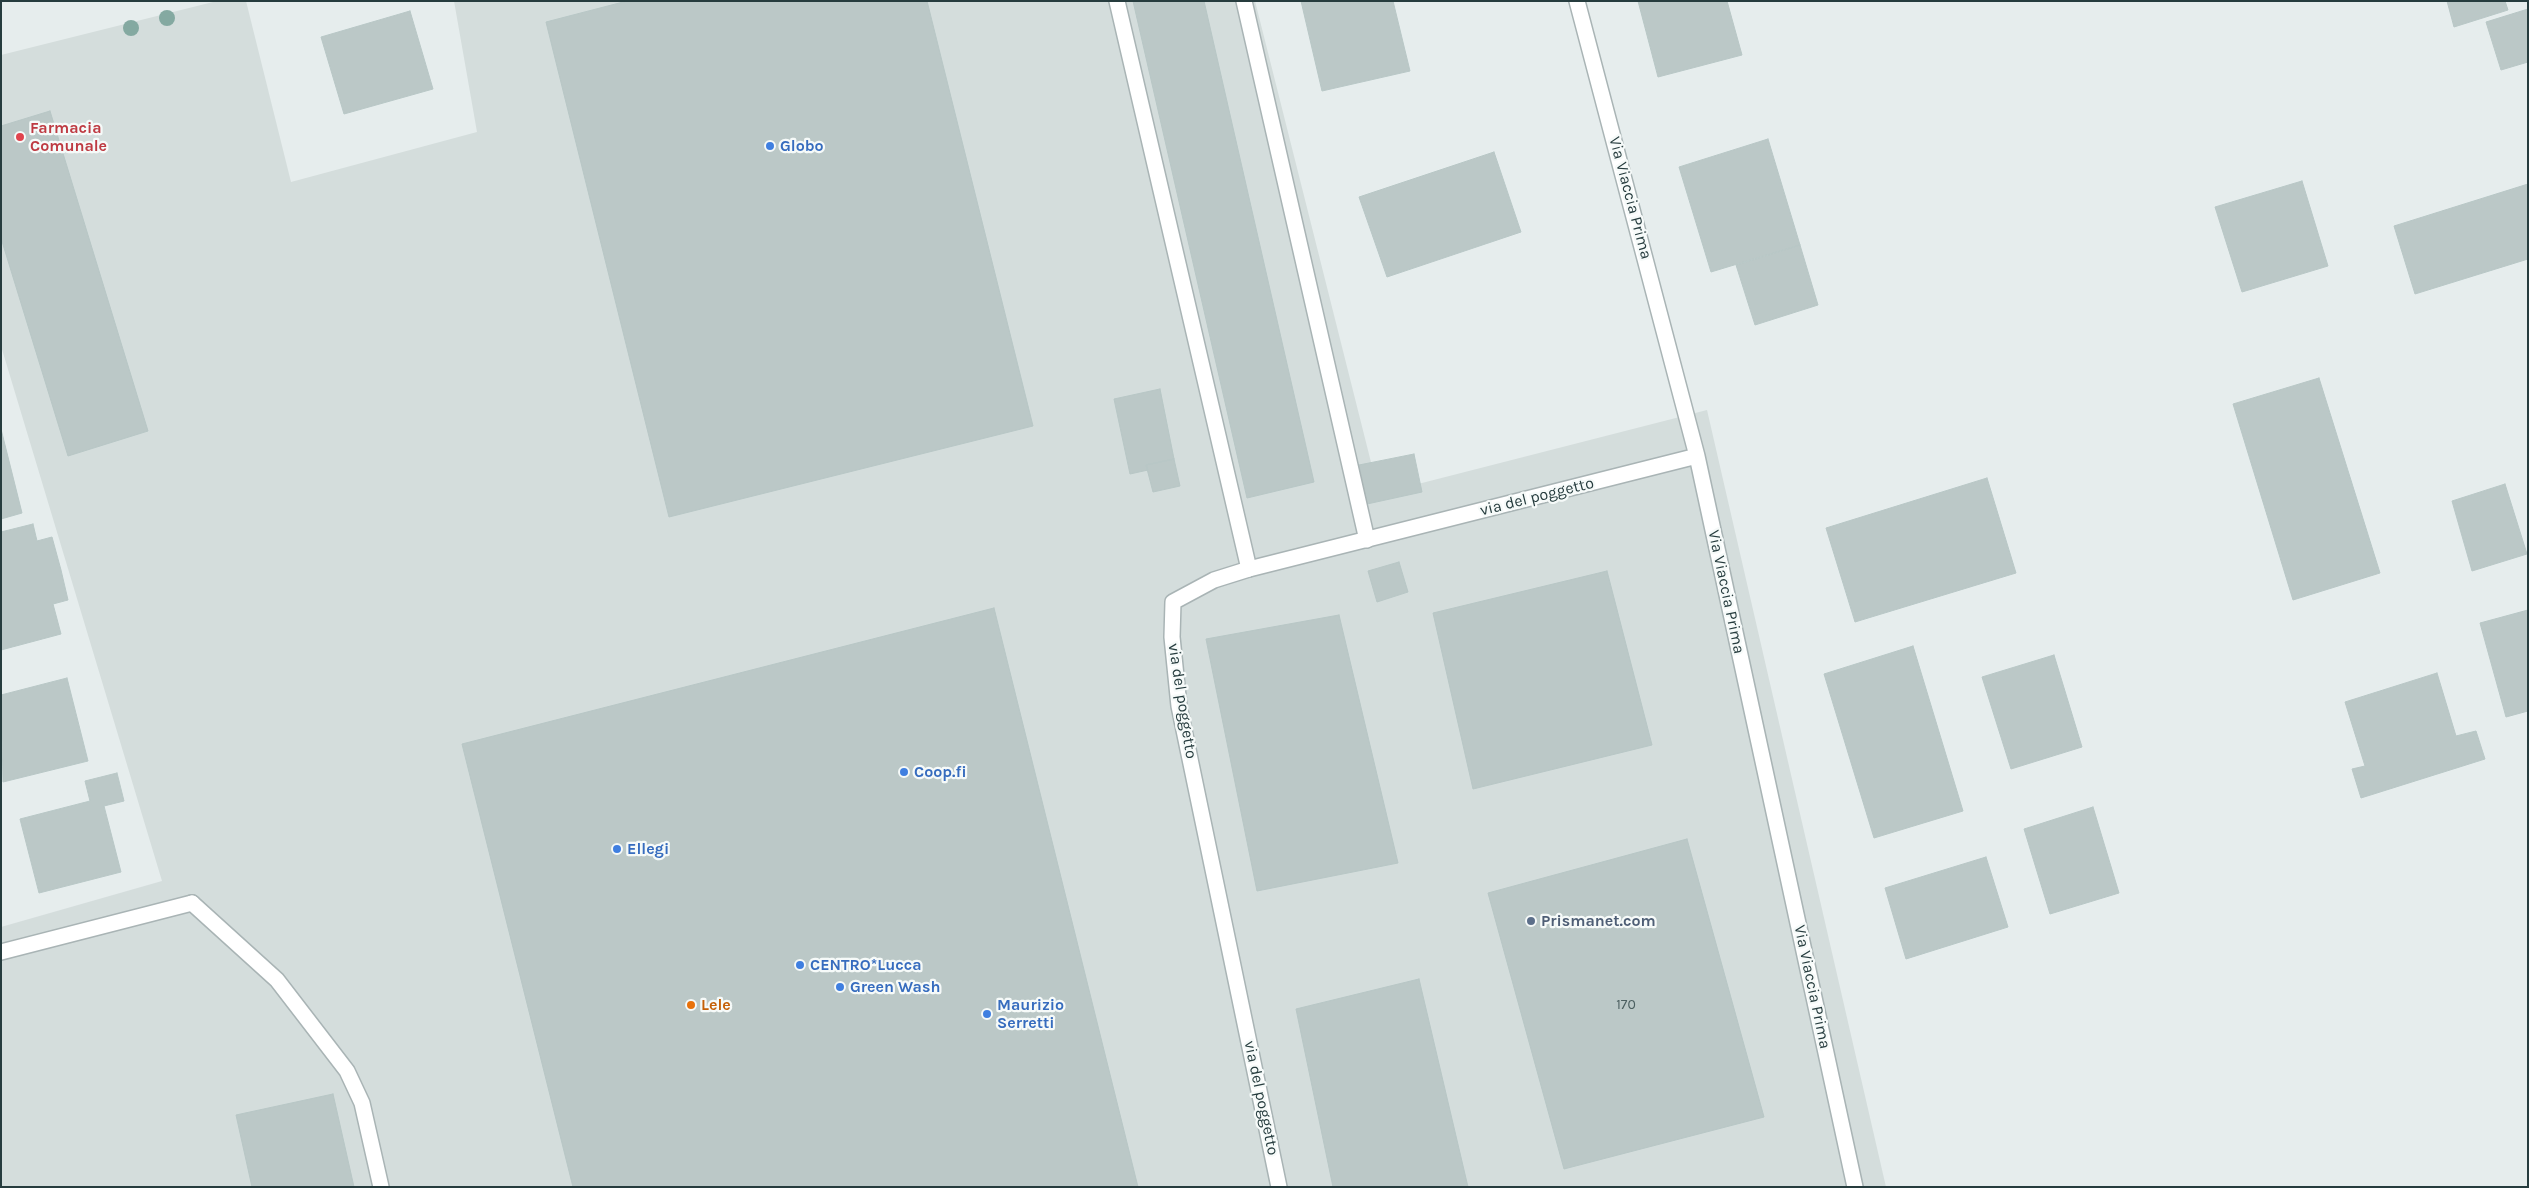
<!DOCTYPE html>
<html>
<head>
<meta charset="utf-8">
<style>
  body { margin:0 }
  #map { position:relative; width:2529px; height:1188px; overflow:hidden; background:#e6eded; font-family:Karla,sans-serif }
  canvas { display:block }
  .frame { position:absolute; inset:0; border:2px solid #263c3e; pointer-events:none }
</style>
</head>
<body>
<div id="map">
<canvas width="2529" height="1188"></canvas>
<div class="frame"></div>
</div>
<script>
const ctx = document.querySelector('canvas').getContext('2d');
ctx.lineJoin = 'round';
function paint(path, color) {
  ctx.fillStyle = color;
  ctx.fill(path, 'evenodd');
}
function poly(rows) {
  const path = new Path2D();
  for (const r of rows) {
    path.moveTo(r[0], r[1]);
    for (let i = 2; i < r.length; i += 2) path.lineTo(r[i], r[i + 1]);
  }
  return path;
}
function trace(path, color, width, dash) {
  ctx.strokeStyle = color;
  ctx.lineWidth = width;
  ctx.lineCap = dash ? 'butt' : 'round';
  ctx.setLineDash(dash || []);
  ctx.stroke(path);
}
function label(font, color, halo, rows, align = 'center') {
  ctx.font = font + ' Karla,sans-serif';
  ctx.lineWidth = 4.5;
  ctx.setLineDash([]);
  ctx.textBaseline = 'middle';
  ctx.strokeStyle = halo;
  ctx.fillStyle = color;
  for (const [text, x, y, turn = 0] of rows) {
    ctx.save();
    ctx.translate(x, y);
    ctx.rotate((+turn || 0) * Math.PI / 180);
    ctx.textAlign = isNaN(turn) ? turn : align;
    if (halo) ctx.strokeText(text, 0, 0);
    ctx.fillText(text, 0, 0);
    ctx.restore();
  }
}
const built = poly([
  [217,1,246,1,291,182,477,132,454,1,1255,1,1379,494,1707,410,1886,1187,1,1187,1,927,162,881,1,346,1,55]
]);
const building = poly([
  [627,1,927,1,1033,426,669,517,546,22,627,1],
  [1133,1,1204,1,1314,482,1247,498,1133,1],
  [1301,1,1393,1,1410,71,1322,91,1301,1],
  [1638,1,1727,1,1742,55,1658,77,1638,1],
  [2447,1,2505,1,2508,10,2454,27,2447,1],
  [2528,9,2528,62,2501,70,2486,22,2528,9],
  [410,11,433,89,344,114,321,37,410,11],
  [50,111,148,431,68,456,1,238,1,126,50,111],
  [1768,139,1800,245,1711,272,1679,167,1768,139],
  [1494,152,1521,232,1387,277,1359,197,1494,152],
  [2302,181,2328,266,2242,292,2215,207,2302,181],
  [2528,184,2528,259,2415,294,2394,226,2528,184],
  [1800,245,1818,305,1755,325,1736,265,1800,245],
  [2319,378,2380,573,2293,600,2233,404,2319,378],
  [1160,389,1174,459,1146,465,1148,470,1130,474,1114,399,1160,389],
  [1,429,22,513,1,519,1,429],
  [1414,454,1422,492,1367,504,1359,465,1414,454],
  [1174,459,1180,486,1153,492,1146,465,1174,459],
  [1987,478,2016,573,1855,622,1826,528,1987,478],
  [2505,484,2527,554,2472,571,2452,501,2505,484],
  [33,524,37,541,52,537,61,570,68,600,53,604,61,634,1,650,1,532,33,524],
  [1399,562,1408,592,1377,602,1368,571,1399,562],
  [1607,571,1652,745,1473,789,1433,613,1607,571],
  [994,608,1138,1187,573,1187,462,744,994,608],
  [2528,610,2528,711,2506,717,2480,623,2528,610],
  [1339,615,1398,863,1257,891,1206,639,1339,615],
  [1913,646,1963,811,1874,838,1824,674,1913,646],
  [2054,655,2082,747,2011,769,1982,677,2054,655],
  [2437,673,2456,736,2476,731,2485,759,2361,798,2352,769,2365,766,2345,702,2437,673],
  [67,678,88,761,3,782,1,695,67,678],
  [117,773,124,801,104,806,121,872,39,893,20,819,90,801,85,781,117,773],
  [2093,807,2119,893,2050,914,2024,829,2093,807],
  [1687,839,1764,1117,1564,1169,1488,893,1687,839],
  [1986,857,2008,927,1906,959,1885,888,1986,857],
  [1419,979,1468,1187,1333,1187,1296,1009,1419,979],
  [333,1094,354,1187,252,1187,236,1115,333,1094]
]);
const lane = poly([
  [1117,1,1249,569],
  [1244,1,1367,540],
  [192,903,277,980,347,1071,362,1103,381,1187]
]);
const street = poly([
  [1577,1,1697,456,1855,1187],
  [1,952,192,903],
  [1279,1187,1179,706,1172,637,1173,602,1214,580,1249,569,1697,456]
]);
const trees = [
  [167,18],
  [131,28]
];
const markers = [
  [20,137,5,"#e0444e"],
  [770,146,5,"#3f7fe0"],
  [904,772,5,"#3f7fe0"],
  [617,849,5,"#3f7fe0"],
  [1531,921,5,"#5c6f8a"],
  [800,965,5,"#3f7fe0"],
  [840,987,5,"#3f7fe0"],
  [691,1005,5,"#e8710a"],
  [987,1014,5,"#3f7fe0"]
];
const numberNames = [
  ["170",1626,1005]
];
const healthNames = [
  ["Farmacia",30,128],
  ["Comunale",30,146]
];
const shopNames = [
  ["Globo",780,146],
  ["Coop.fi",914,772],
  ["Ellegi",627,849],
  ["CENTRO*Lucca",810,965],
  ["Green Wash",850,987],
  ["Maurizio",997,1005],
  ["Serretti",997,1023]
];
const streetNames = [
  ["Via Viaccia Prima",1630,198,75],
  ["via del poggetto",1537,497,-14],
  ["Via Viaccia Prima",1726,592,78],
  ["via del poggetto",1182,701,81],
  ["Via Viaccia Prima",1812,987,78],
  ["via del poggetto",1261,1098,78]
];
const serviceNames = [
  ["Prismanet.com",1541,921]
];
const foodNames = [
  ["Lele",701,1005]
];
paint(built, '#d4dddc');
paint(building, '#bbc8c7');
trace(building, '#b8c7c6', 1);
trace(lane, '#a9b4b5', 18);
trace(street, '#a9b4b5', 18);
trace(lane, '#fff', 15);
trace(street, '#fff', 15);
ctx.fillStyle = '#84a9a1';
for (const [x, y] of trees) {
  ctx.beginPath();
  ctx.arc(x, y, 8, 0, 2 * Math.PI);
  ctx.fill();
}
for (const [x, y, r, color] of markers) {
  const dot = new Path2D();
  dot.arc(x, y, r, 0, 2 * Math.PI);
  ctx.fillStyle = color;
  ctx.fill(dot);
  trace(dot, '#f6faf9', 2);
}
label('14px', '#4b5f60', null, numberNames);
label('bold 16px', '#be3a42', '#f6faf9', healthNames, 'left');
label('bold 16px', '#366cbe', '#f6faf9', shopNames, 'left');
label('16px', '#263c3e', '#f6faf9', streetNames);
label('bold 16px', '#4e5e75', '#f6faf9', serviceNames, 'left');
label('bold 16px', '#c56008', '#f6faf9', foodNames, 'left');
</script>
</body>
</html>
